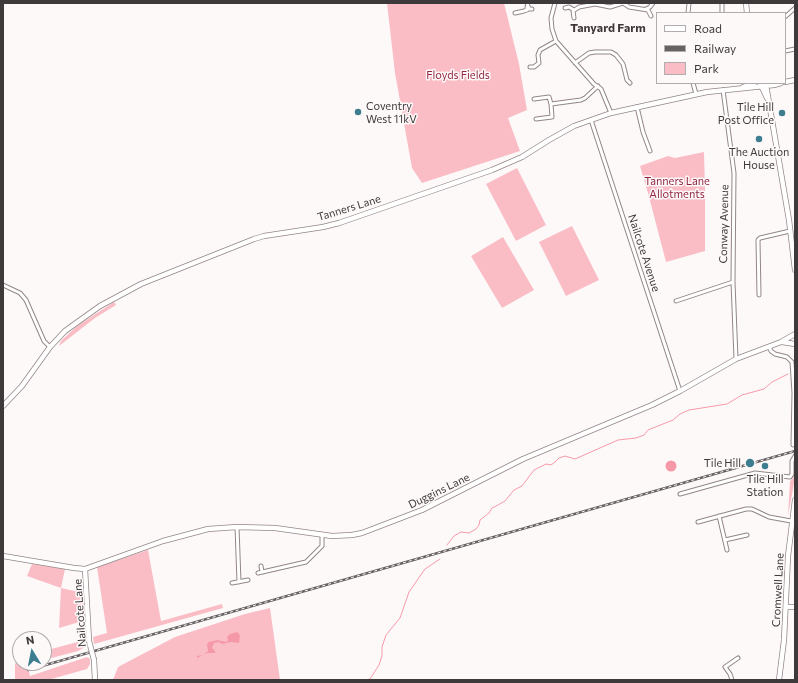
<!DOCTYPE html>
<html>
<head>
<meta charset="utf-8">
<style>
  body { margin:0 }
  #map { position:relative; width:798px; height:683px; overflow:hidden; background:#fef9f9; font-family:Commissioner,sans-serif }
  canvas { display:block }
  .frame { position:absolute; inset:0; border:4px solid #3e393a; pointer-events:none }
  .legend { position:absolute; left:656px; top:12px; width:130px; height:72px; box-sizing:border-box; background:#fef9f9; border:1px solid #b1acad; margin:0; padding:5px 7px; list-style:none; font-size:12px; color:#3e393a }
  .legend li { display:flex; align-items:center; gap:8px; height:20px }
  .legend b { width:20px; border:1px solid #b1acad }
  .north { position:absolute; left:12px; top:631px; width:40px; height:40px; box-sizing:border-box; background:#fef9f9; border:1px solid #b1acad; border-radius:50%; rotate:350deg; font-size:11px; font-weight:700; line-height:16px; text-align:center; color:#3e393a }
  .north::after { content:''; display:block; margin:auto; width:14px; height:18px; background:#3c7d90; clip-path:polygon(50% 0,100% 100%,50% 72%,0 100%) }
</style>
</head>
<body>
<div id="map">
<canvas width="798" height="683"></canvas>
<div class="frame"></div>
<ul class="legend">
<li><b style="height:5px;background:#fff"></b>Road</li>
<li><b style="height:5px;background:#666162"></b>Railway</li>
<li><b style="height:11px;background:#fabdc6"></b>Park</li>
</ul>
<div class="north">N</div>
</div>
<script>
const ctx = document.querySelector('canvas').getContext('2d');
ctx.lineJoin = 'round';
function paint(path, color) {
  ctx.fillStyle = color;
  ctx.fill(path, 'evenodd');
}
function poly(rows) {
  const path = new Path2D();
  for (const r of rows) {
    if (r.length === 3) {
      path.moveTo(r[0] + r[2], r[1]);
      path.arc(r[0], r[1], r[2], 0, 2 * Math.PI);
      continue;
    }
    path.moveTo(r[0], r[1]);
    for (let i = 2; i < r.length; i += 2) path.lineTo(r[i], r[i + 1]);
  }
  return path;
}
function trace(path, color, width, dash) {
  ctx.strokeStyle = color;
  ctx.lineWidth = width;
  ctx.lineCap = dash ? 'butt' : 'round';
  ctx.setLineDash(dash || []);
  ctx.stroke(path);
}
function label(font, color, halo, rows, align = 'center') {
  ctx.font = font + ' Commissioner,sans-serif';
  ctx.lineWidth = 3;
  ctx.setLineDash([]);
  ctx.textBaseline = 'middle';
  ctx.strokeStyle = halo;
  ctx.fillStyle = color;
  for (const [text, x, y, turn = 0] of rows) {
    ctx.save();
    ctx.translate(x, y);
    ctx.rotate((+turn || 0) * Math.PI / 180);
    ctx.textAlign = isNaN(turn) ? turn : align;
    if (halo) ctx.strokeText(text, 0, 0);
    ctx.fillText(text, 0, 0);
    ctx.restore();
  }
}
const green = poly([
  [387,3,504,3,519,64,527,110,508,118,520,151,422,183,412,168,395,73],
  [704,152,705,191,705,251,666,262,648,193,640,166,668,156,675,158],
  [517,168,546,225,516,241,486,184],
  [572,226,599,280,566,296,539,242],
  [503,237,534,290,502,308,471,256],
  [114,302,116,305,95,318,59,346,61,341,77,326],
  [795,461,795,478,788,516,790,481,793,478],
  [148,550,161,621,222,604,223,608,94,644,93,637,107,633,97,567],
  [32,564,65,569,61,588,84,593,86,620,59,628,61,588,27,576],
  [270,608,280,680,113,680,118,667,175,637,245,614],
  [85,640,85,647,78,651,44,660,44,651],
  [87,657,90,659,90,664,87,669,48,680,12,680,15,679,15,664,20,658,20,663,36,663,28,667,30,676]
]);
const water = poly([
  [671,466,5.5],
  [237,632,240,635,239,643,231,642,222,644,219,642,214,643,212,648,215,651,215,653,207,653,197,658,197,656,203,655,208,651,207,644,209,642,217,640,227,642,228,640,227,637,230,634]
]);
const stream = poly([
  [447,545,454,536,461,532,469,533,476,529,479,525,480,520,489,513,492,508,498,505,505,501,514,490,522,486,534,470,546,464,551,465,555,462,559,458,565,456,575,459,618,440,636,438,644,435,648,430,673,420,680,414,689,410,727,404,742,395,764,389,772,382,788,374],
  [365,680,370,679,379,665,382,656,382,647,386,635,400,618,409,592,425,569,440,559]
]);
const street = poly([
  [527,3,529,9,532,9],
  [555,3,551,18,552,29,556,41,594,84,601,89,611,113],
  [722,3,722,13],
  [565,8,569,7,574,10],
  [646,9,650,7,653,3],
  [515,13,524,11,527,10,527,7],
  [688,13,689,3],
  [785,17,795,8],
  [574,18,573,11,579,7,595,4,610,7,623,3,629,7,648,10,651,16],
  [785,51,795,49],
  [575,63,589,53,595,52,611,52,616,55,623,64,627,80,630,83],
  [530,67,534,67,539,63,538,55,540,50,556,41],
  [693,83,696,94],
  [723,90,734,173,733,282,736,359],
  [534,99,549,97,551,104],
  [637,107,643,132,650,151],
  [536,119,552,117,551,104,581,100,585,98,598,86],
  [591,120,680,391],
  [3,285,20,293,26,300,44,341,50,347],
  [759,295,758,240,760,238,790,231],
  [676,301,733,282],
  [769,347,771,351,775,354,787,357,792,362,794,393,793,445],
  [680,494,755,473,790,477,792,474,792,461,795,456],
  [719,516,727,550],
  [698,522,746,509,752,509,769,517,791,521],
  [237,527,239,582],
  [725,540,747,535],
  [261,566,262,572],
  [258,573,306,562,322,546,322,535],
  [232,583,248,580],
  [732,680,730,674,725,667,738,658]
]);
const secondary = poly([
  [746,3,747,13],
  [785,82,795,80],
  [760,83,767,98],
  [766,85,789,220,795,270],
  [743,87,754,83],
  [782,342,795,344],
  [3,406,22,386,50,347,65,331,100,306,141,284,254,239,264,236,323,227,339,223,492,170,522,157,549,140,574,126,611,113,707,92,774,85,781,83],
  [3,556,74,568,85,569,163,541,208,529,237,527,275,528,332,536,352,535,362,533,422,510,523,459,652,405,680,391,736,359,781,342,795,334],
  [85,569,89,641],
  [786,607,795,607],
  [94,660,95,680],
  [779,680,784,640,788,556,795,500]
]);
const rail = poly([
  [28,670,795,451]
]);
const secondaryBridge = poly([
  [89,641,94,660]
]);
const markers = [
  [358,112,4,"#3c7d90"],
  [782,113,4,"#3c7d90"],
  [759,139,4,"#3c7d90"],
  [750,463,5,"#3c7d90"],
  [765,466,4,"#3c7d90"]
];
const parkNames = [
  ["Floyds Fields",458,75],
  ["Tanners Lane",677,181],
  ["Allotments",677,194]
];
const poiNames = [
  ["Coventry",366,106,"left"],
  ["West 11kV",366,119,"left"],
  ["Tile Hill",774,107],
  ["Post Office",774,120],
  ["The Auction",759,152,"center"],
  ["House",759,165,"center"],
  ["Tile Hill",741,463],
  ["Tile Hill",765,479,"center"],
  ["Station",765,492,"center"]
];
const streetNames = [
  ["Tanners Lane",349,208,-17],
  ["Conway Avenue",724,224,-89],
  ["Nailcote Avenue",644,253,72],
  ["Duggins Lane",439,491,-26],
  ["Cromwell Lane",778,590,-87],
  ["Nailcote Lane",80,613,-94]
];
const neighbourhoodNames = [
  ["Tanyard Farm",608,28]
];
paint(green, '#fabdc6');
paint(water, '#f599a9');
trace(stream, '#f599a9', 1);
trace(street, '#928687', 5);
trace(secondary, '#928687', 6);
trace(street, '#fff', 3);
trace(secondary, '#fff', 4.5);
trace(rail, '#666162', 2.5);
trace(rail, '#fef9f9', 1, [3]);
trace(secondaryBridge, '#928687', 6, []);
trace(secondaryBridge, '#fff', 4.5);
for (const [x, y, r, color] of markers) {
  const dot = new Path2D();
  dot.arc(x, y, r, 0, 2 * Math.PI);
  ctx.fillStyle = color;
  ctx.fill(dot);
  trace(dot, '#fef9f9', 1.5);
}
label('11px', '#902643', '#fef9f9', parkNames);
label('11px', '#3e393a', '#fef9f9', poiNames, 'right');
label('11px', '#3e393a', '#fef9f9', streetNames);
label('bold 12px', '#403738', '#fef9f9', neighbourhoodNames);
</script>
</body>
</html>
